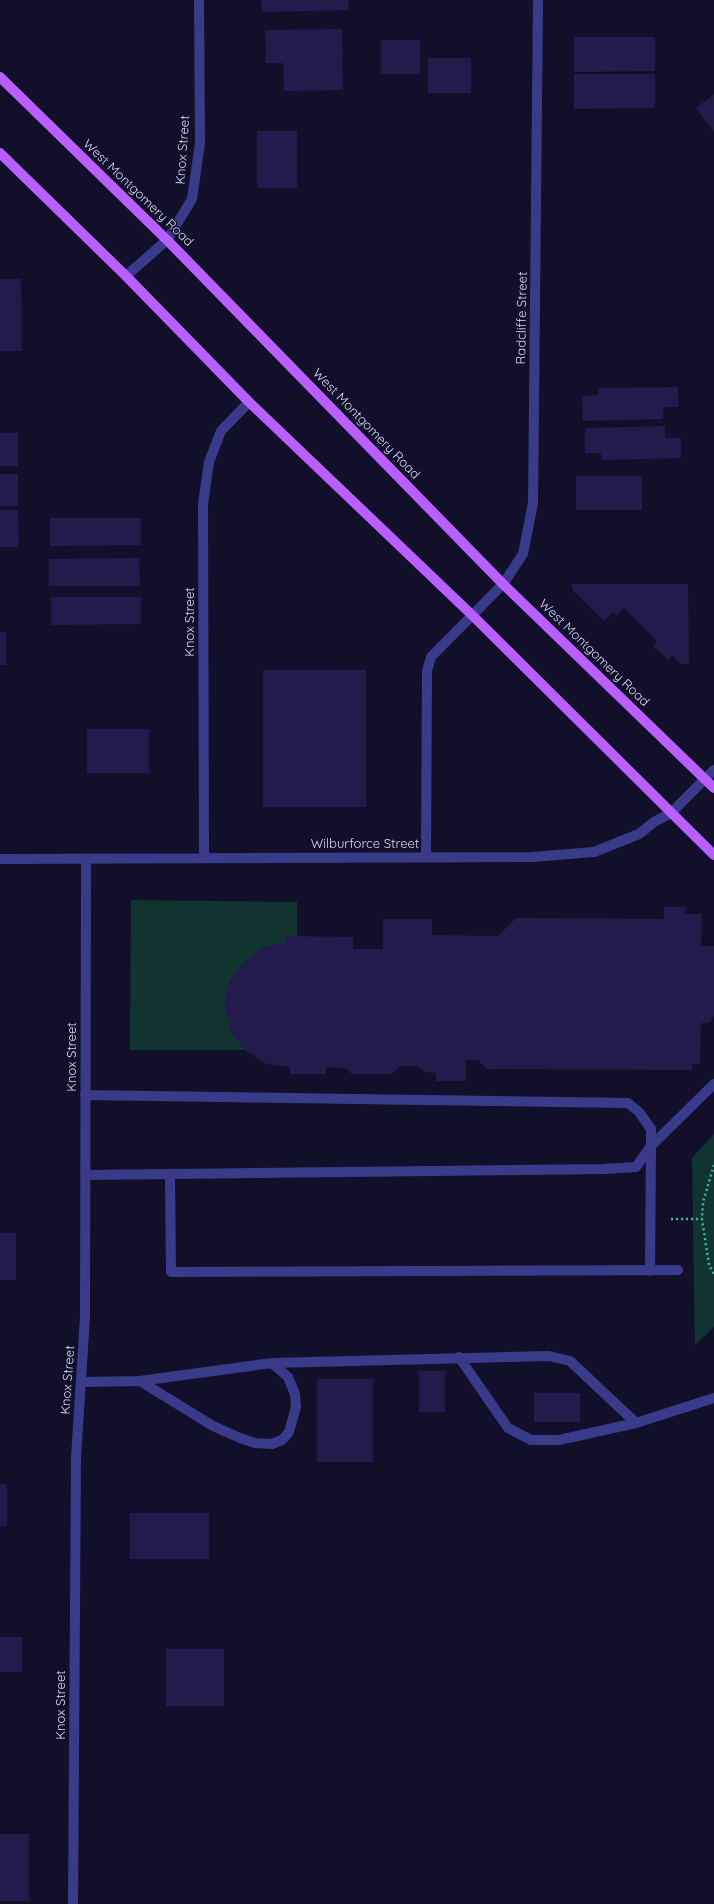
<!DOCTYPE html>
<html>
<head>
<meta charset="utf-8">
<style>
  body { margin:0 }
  canvas { display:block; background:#120f2a }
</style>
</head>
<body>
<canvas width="714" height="1904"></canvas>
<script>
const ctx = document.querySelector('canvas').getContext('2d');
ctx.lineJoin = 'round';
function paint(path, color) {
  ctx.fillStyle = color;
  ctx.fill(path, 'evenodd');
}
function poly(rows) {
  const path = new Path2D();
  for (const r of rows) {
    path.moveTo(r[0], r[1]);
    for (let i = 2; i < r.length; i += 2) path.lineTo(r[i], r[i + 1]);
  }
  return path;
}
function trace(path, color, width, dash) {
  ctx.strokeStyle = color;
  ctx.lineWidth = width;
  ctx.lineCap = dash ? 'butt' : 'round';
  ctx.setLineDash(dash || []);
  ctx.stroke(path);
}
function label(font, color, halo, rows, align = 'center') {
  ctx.font = font + ' Quicksand,sans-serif';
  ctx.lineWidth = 3;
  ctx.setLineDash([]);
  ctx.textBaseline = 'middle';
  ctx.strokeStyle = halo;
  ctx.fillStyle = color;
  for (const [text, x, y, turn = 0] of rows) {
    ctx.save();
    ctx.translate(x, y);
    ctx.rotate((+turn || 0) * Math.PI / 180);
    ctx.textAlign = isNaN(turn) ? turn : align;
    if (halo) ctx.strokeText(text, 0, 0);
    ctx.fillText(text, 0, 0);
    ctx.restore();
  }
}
const green = poly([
  [131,900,297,902,297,936,286,936,286,943,262,948,242,963,229,983,225,1007,231,1031,245,1050,130,1050],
  [714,1134,714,1327,695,1345,692,1158]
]);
const building = poly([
  [261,0,348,0,349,10,262,12],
  [342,29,343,90,284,91,283,63,266,63,265,30],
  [574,37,655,37,655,71,574,72],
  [381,40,420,40,420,74,381,74],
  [428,58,471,58,471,93,428,93],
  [574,74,655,74,655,108,574,109],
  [714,94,714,132,696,108],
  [257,131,297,131,297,188,257,188],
  [0,279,21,279,22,351,0,351],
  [678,387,678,407,663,407,663,419,583,421,582,396,598,395,598,388],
  [665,426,665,438,681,438,681,458,601,460,601,453,585,453,585,428],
  [0,433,18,433,18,466,0,466],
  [0,474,18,474,18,506,0,506],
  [576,476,642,476,642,510,576,510],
  [0,510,18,510,19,547,0,547],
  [50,518,141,518,141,545,50,546],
  [139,558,140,586,49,586,49,559],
  [572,584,688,584,689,664,680,664,672,655,668,660,653,646,657,641,624,608,616,616,613,612,604,621,572,589],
  [51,597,141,597,141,624,51,625],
  [0,632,6,632,6,665,0,665],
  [263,670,366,670,366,807,263,807],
  [87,729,149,729,149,773,87,773],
  [664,907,685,907,685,914,702,914,701,946,714,946,714,1015,709,1023,701,1023,700,1064,692,1064,692,1070,487,1069,478,1060,466,1060,466,1081,436,1081,436,1073,424,1072,418,1066,400,1066,392,1074,352,1074,345,1068,326,1067,326,1074,290,1074,290,1067,266,1064,245,1050,231,1031,225,1007,229,983,242,963,262,948,286,943,286,936,353,937,353,949,383,949,383,919,432,919,432,935,498,936,516,918,664,919],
  [0,1233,16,1233,16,1280,0,1280],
  [419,1371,445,1371,445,1412,419,1412],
  [317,1379,373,1379,373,1462,317,1462],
  [534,1393,580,1393,580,1422,534,1422],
  [0,1484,7,1484,7,1526,0,1526],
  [130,1513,209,1513,209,1559,130,1559],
  [0,1637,22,1637,22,1672,0,1672],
  [166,1649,224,1649,224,1706,166,1706],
  [0,1834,29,1834,29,1901,0,1901]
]);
const path = poly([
  [714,1165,703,1202,702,1219,709,1265,714,1274],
  [671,1219,702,1219]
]);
const minor = poly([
  [126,276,167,240,192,199,200,143,199,0],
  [204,857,203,504,209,462,221,431,249,402],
  [426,857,427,671,431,657,503,584,523,554,533,503,538,0],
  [0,859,533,857,594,852,639,834,654,822,671,813,714,770],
  [85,1095,628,1103,639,1112,651,1129,651,1146,636,1167,604,1169,85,1175],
  [170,1174,171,1272,678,1270],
  [650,1271,651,1146,714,1084],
  [459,1357,508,1428,531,1440,559,1440,636,1423],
  [140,1381,213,1426,240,1438,255,1443,272,1444,282,1440,289,1432,296,1407,295,1394,288,1377,272,1363],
  [81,1382,140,1381,272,1363,549,1356,570,1361,636,1423,714,1398],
  [73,1904,76,1457,85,1317,86,859]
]);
const major = poly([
  [0,77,167,240,503,584,714,788],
  [0,153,126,276,249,402,472,615,714,855]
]);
const streetNames = [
  ["Knox Street",183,150,-86],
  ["West Montgomery Road",138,193,44],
  ["Radcliffe Street",522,318,-89],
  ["West Montgomery Road",366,424,46],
  ["Knox Street",190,622,-90],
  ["West Montgomery Road",594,653,44],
  ["Wilburforce Street",365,844],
  ["Knox Street",72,1057,-90],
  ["Knox Street",68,1380,-86],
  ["Knox Street",61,1705,-90]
];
paint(green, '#123431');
paint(building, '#221b4b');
trace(path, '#2bc0ae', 2.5, [2, 3]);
trace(minor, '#393b8a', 10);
trace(major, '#ba5fff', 10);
label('13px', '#dad8ff', '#120f2a', streetNames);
</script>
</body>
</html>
